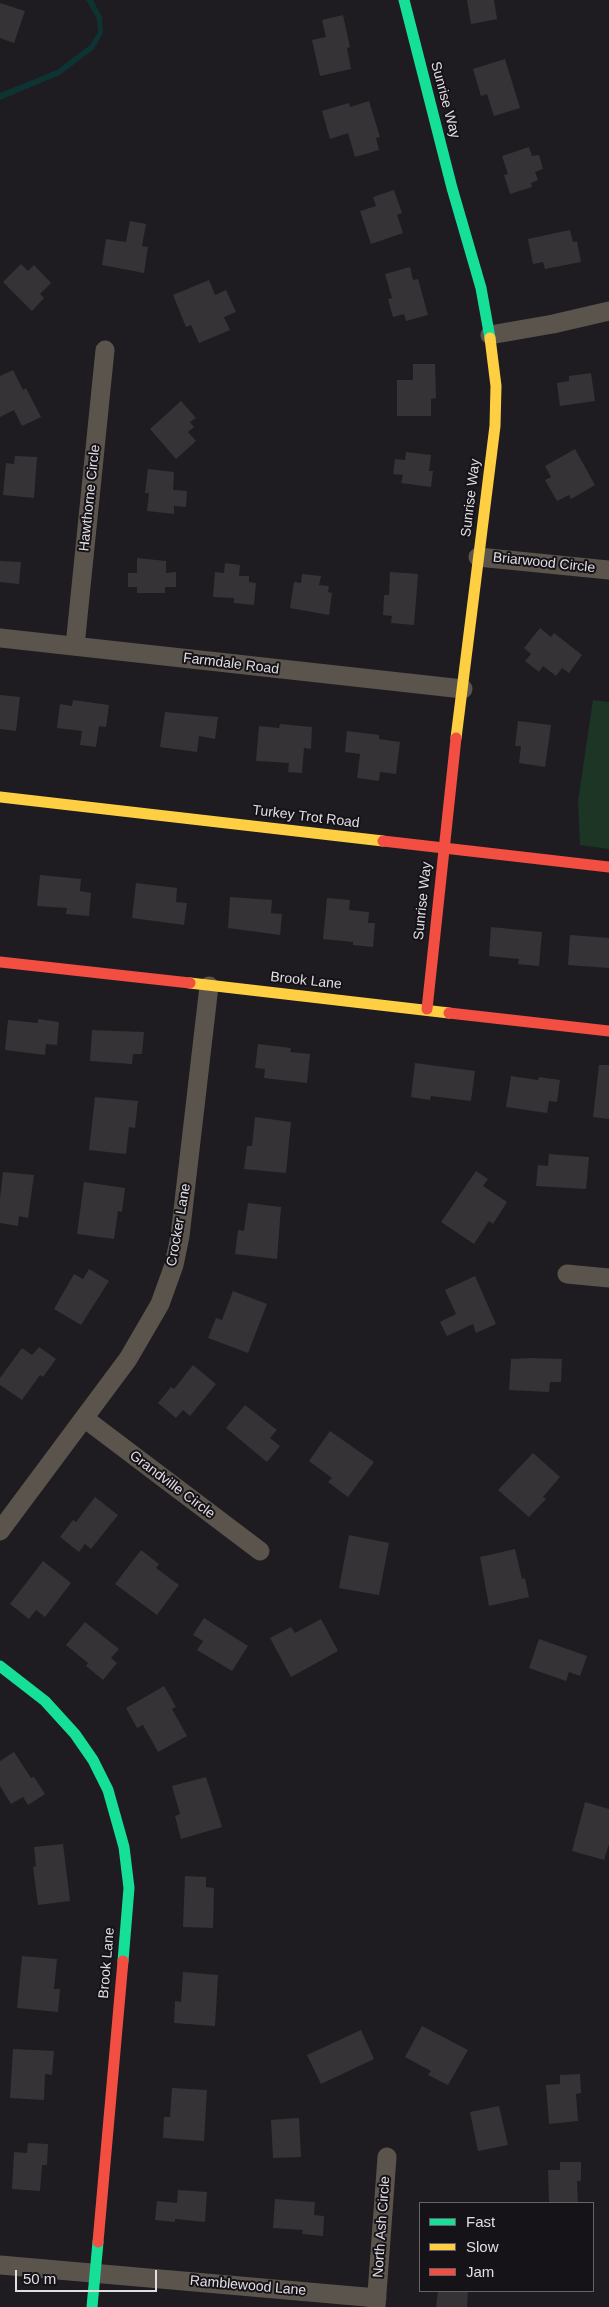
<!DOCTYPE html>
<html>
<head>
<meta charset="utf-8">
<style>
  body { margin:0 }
  #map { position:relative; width:609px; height:2307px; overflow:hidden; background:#1e1c20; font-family:Arial,sans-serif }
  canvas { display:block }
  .legend { position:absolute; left:419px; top:2202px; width:175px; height:90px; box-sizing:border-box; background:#151218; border:1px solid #666469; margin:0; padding:6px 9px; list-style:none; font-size:15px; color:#e0dee2 }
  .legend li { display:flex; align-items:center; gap:10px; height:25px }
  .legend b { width:25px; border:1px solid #666469 }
  .scale { position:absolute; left:15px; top:2270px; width:142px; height:22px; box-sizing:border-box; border:2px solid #e0dee2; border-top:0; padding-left:6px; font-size:15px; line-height:18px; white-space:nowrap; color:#e0dee2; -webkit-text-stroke:4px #151218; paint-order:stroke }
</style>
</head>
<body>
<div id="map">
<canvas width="609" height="2307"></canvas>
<ul class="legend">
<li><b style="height:6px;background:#16e098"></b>Fast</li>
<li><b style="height:6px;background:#ffcf43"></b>Slow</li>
<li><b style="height:6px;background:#f24e42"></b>Jam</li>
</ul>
<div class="scale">50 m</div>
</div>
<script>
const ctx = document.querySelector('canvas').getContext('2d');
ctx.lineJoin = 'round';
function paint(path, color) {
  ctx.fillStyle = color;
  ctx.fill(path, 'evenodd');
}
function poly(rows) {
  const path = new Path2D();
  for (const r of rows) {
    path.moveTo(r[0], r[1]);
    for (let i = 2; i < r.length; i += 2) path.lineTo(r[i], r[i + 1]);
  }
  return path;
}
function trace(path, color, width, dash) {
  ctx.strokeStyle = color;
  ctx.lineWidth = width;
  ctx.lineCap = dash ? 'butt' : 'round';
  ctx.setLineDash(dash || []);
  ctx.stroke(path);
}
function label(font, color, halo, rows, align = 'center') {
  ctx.font = font + ' Arial,sans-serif';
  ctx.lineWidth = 4;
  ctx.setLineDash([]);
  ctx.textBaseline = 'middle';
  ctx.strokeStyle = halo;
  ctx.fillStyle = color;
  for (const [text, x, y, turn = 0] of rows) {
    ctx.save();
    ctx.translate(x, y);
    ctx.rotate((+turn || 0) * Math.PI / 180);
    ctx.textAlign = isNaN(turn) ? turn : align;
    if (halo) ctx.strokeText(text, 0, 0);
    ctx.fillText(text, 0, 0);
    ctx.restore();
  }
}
const green = poly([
  [593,700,609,702,609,849,580,845,578,801]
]);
const water = poly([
  [86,0,93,0,102,17,103,33,94,49,60,75,0,100,0,93,57,70,90,45,98,32,97,19]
]);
const building = poly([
  [467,0,494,0,497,19,471,24],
  [0,3,25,11,14,43,0,38],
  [343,15,350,47,347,48,351,69,320,76,312,40,326,37,322,20],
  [505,59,520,108,494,116,487,94,481,96,473,69],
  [369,101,380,137,376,138,379,150,355,157,348,133,330,139,322,111,349,103,350,107],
  [529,147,532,156,539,155,543,169,535,172,538,180,531,183,532,187,510,194,504,175,508,174,502,156],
  [394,190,402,213,397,215,403,233,371,244,360,211,376,206,373,197],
  [130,221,146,224,142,246,148,247,144,273,102,265,106,239,126,242],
  [570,230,573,242,577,241,581,262,545,269,543,262,533,264,528,239],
  [21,264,28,271,34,265,51,283,40,294,44,298,32,311,3,282],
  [410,267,413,280,418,279,428,315,406,321,404,314,393,317,388,299,392,298,385,274],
  [209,280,215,295,226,290,236,312,224,317,230,330,199,343,191,325,186,327,173,295],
  [413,364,435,364,436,398,431,399,431,416,397,416,397,380,413,380],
  [13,370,23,390,26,388,41,417,22,426,14,410,0,417,0,376],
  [591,373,595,401,560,406,557,383,569,381,569,376],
  [181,401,196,418,190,422,194,427,188,432,196,441,176,459,150,429],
  [575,449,595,485,571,499,569,495,557,501,545,480,551,477,545,466],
  [406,452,431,455,429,471,433,471,431,487,401,483,403,475,393,474,395,459,405,460],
  [15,456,37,457,34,498,3,495,6,463,14,464],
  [148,469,174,472,173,490,187,491,186,507,174,506,174,514,147,511,149,493,145,493],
  [137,558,166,561,166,573,176,572,176,587,165,587,165,593,137,593,137,587,128,587,128,573,137,573],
  [0,561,21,562,19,584,0,582],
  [225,563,240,565,239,576,249,576,249,582,256,583,254,605,234,603,234,598,213,597,215,572,224,573],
  [390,572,418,574,414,625,391,623,392,616,383,615,384,595,389,595],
  [302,574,321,576,319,585,329,586,328,592,332,593,329,615,290,608,294,582,301,583],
  [540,628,551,637,554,633,582,655,569,673,562,668,556,676,543,666,539,672,525,661,531,654,524,648],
  [0,695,20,697,16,731,0,729],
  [73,700,109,705,106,727,99,726,96,747,80,745,82,731,57,728,60,704,72,706],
  [165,712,218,717,215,739,199,736,197,752,160,747],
  [518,721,551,725,545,767,519,763,521,746,515,746],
  [280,724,312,727,311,749,304,748,302,773,288,772,289,763,256,761,259,726,279,728],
  [347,731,379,735,379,739,400,742,396,774,380,772,379,781,357,778,360,754,345,752],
  [40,875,81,879,80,891,91,893,89,916,66,914,67,908,37,906],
  [136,883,177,888,176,902,187,903,184,925,132,918],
  [230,897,272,900,271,913,282,914,280,935,228,928],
  [327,898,350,900,349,910,369,912,368,923,375,923,373,947,353,945,353,942,323,939],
  [491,927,542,932,539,966,518,964,519,959,489,956],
  [570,935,609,938,609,968,568,965],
  [38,1019,59,1022,57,1045,46,1044,45,1055,5,1050,8,1020,38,1023],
  [92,1030,144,1032,142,1054,133,1054,132,1064,90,1061],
  [258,1044,291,1048,290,1052,310,1054,307,1083,264,1078,265,1069,255,1068],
  [415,1063,475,1071,471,1101,431,1096,430,1100,411,1097],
  [599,1065,609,1065,609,1119,593,1117],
  [511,1076,538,1080,539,1077,560,1080,557,1102,549,1101,547,1113,506,1107],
  [95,1097,138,1101,135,1128,129,1127,126,1154,89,1150],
  [255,1117,291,1122,286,1173,244,1169,247,1146,252,1146],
  [549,1154,589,1157,586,1189,536,1186,538,1165,548,1166],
  [476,1171,488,1179,483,1186,507,1202,493,1224,489,1221,474,1244,441,1222],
  [3,1172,34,1175,28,1218,19,1216,18,1226,0,1223,0,1199],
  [84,1182,125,1188,122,1212,118,1211,114,1239,77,1234],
  [248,1203,281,1207,277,1259,235,1254,238,1230,244,1231],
  [89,1269,109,1281,81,1325,54,1309,74,1274,83,1279],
  [475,1276,496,1324,476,1333,473,1324,447,1336,440,1322,456,1314,445,1290],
  [233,1291,267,1304,248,1353,208,1338,216,1318,222,1320],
  [39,1347,56,1359,43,1377,40,1375,22,1400,0,1385,0,1378,22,1348,32,1355],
  [532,1358,562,1359,561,1382,550,1382,549,1392,509,1390,511,1359],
  [193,1365,216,1384,190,1416,183,1410,176,1418,158,1403,171,1387,174,1389],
  [245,1405,277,1430,270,1438,280,1446,267,1462,226,1428],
  [330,1431,374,1462,348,1497,328,1482,332,1478,309,1461],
  [533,1453,560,1477,543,1497,546,1499,529,1517,498,1490],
  [95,1497,118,1515,91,1549,85,1544,79,1552,60,1537,73,1520,76,1522],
  [349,1535,389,1543,379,1595,339,1588],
  [515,1549,522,1579,525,1578,529,1597,489,1606,480,1557],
  [141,1550,159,1564,156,1568,179,1585,157,1615,115,1584],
  [43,1561,71,1583,45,1617,36,1610,29,1619,10,1604],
  [204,1618,248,1646,232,1671,197,1650,203,1641,193,1635],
  [321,1619,338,1651,291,1677,270,1638,291,1627,295,1633],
  [85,1622,119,1649,111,1658,117,1663,103,1680,86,1666,88,1663,66,1645],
  [539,1639,587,1656,580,1676,569,1672,566,1681,529,1668],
  [164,1686,176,1707,172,1709,187,1736,158,1752,143,1725,137,1728,126,1708],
  [14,1752,31,1778,34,1777,45,1794,28,1805,23,1797,11,1804,0,1786,0,1761],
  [206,1777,222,1827,181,1839,175,1816,180,1814,172,1786],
  [585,1802,609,1809,609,1844,604,1860,572,1851],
  [63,1844,70,1901,38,1905,33,1867,36,1866,34,1847],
  [185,1876,206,1877,206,1887,214,1888,213,1928,183,1927],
  [22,1956,57,1959,54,1989,60,1989,58,2012,17,2008],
  [183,1972,218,1975,215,2026,174,2023,175,2001,181,2002],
  [422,2026,468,2050,448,2085,428,2075,431,2071,405,2057],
  [361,2030,374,2059,321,2084,307,2055],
  [13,2049,54,2051,52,2075,45,2074,44,2100,10,2098],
  [580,2074,581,2093,576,2094,578,2121,549,2124,546,2085,560,2084,560,2075],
  [172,2088,207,2090,204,2141,163,2138,164,2117,170,2117],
  [499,2106,508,2145,478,2151,470,2112],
  [299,2118,301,2157,273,2158,271,2120],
  [28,2143,48,2144,47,2165,42,2165,40,2191,12,2189,14,2152,27,2153],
  [560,2162,581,2162,581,2181,577,2181,578,2203,549,2203,548,2170,560,2170],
  [178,2190,207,2192,205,2222,175,2219,175,2222,155,2220,157,2201,177,2203],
  [275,2199,315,2202,314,2215,324,2216,323,2236,302,2234,303,2230,273,2228],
  [438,2291,468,2291,467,2307,436,2307]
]);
const street = poly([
  [490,335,553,324,609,311],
  [478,557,609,570],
  [0,638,463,689],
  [75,646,105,350],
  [567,1274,609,1278],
  [84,1418,260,1551],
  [0,1531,128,1359,160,1304,174,1265,180,1236,209,986],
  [0,2265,377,2298],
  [376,2307,387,2157]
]);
const fast = poly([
  [404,0,452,188,481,288,490,338],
  [0,1666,45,1701,75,1734,93,1760,108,1790,124,1847,129,1888,123,1961],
  [92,2307,98,2242]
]);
const slow = poly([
  [456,738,495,426,496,386,490,338],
  [0,797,383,841],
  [190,983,449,1013]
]);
const jam = poly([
  [383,841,609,867],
  [0,962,190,983],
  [427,1009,456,738],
  [449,1013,609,1031],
  [98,2242,123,1961]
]);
const streetNames = [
  ["Sunrise Way",445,100,75],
  ["Hawthorne Circle",90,498,-84],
  ["Sunrise Way",471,498,-83],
  ["Briarwood Circle",544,563,6],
  ["Farmdale Road",231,664,7],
  ["Turkey Trot Road",306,817,7],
  ["Sunrise Way",423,901,-84],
  ["Brook Lane",306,981,6],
  ["Crocker Lane",179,1225,-80],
  ["Grandville Circle",172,1485,37],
  ["Brook Lane",107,1963,-85],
  ["North Ash Circle",382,2227,-86],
  ["Ramblewood Lane",248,2286,5]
];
paint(green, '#1c3524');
paint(water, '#0d3333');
paint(building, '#353336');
trace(street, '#5a544c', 19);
trace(fast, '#16e098', 11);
trace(slow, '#ffcf43', 11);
trace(jam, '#f24e42', 11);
label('14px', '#e0dee2', '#151218', streetNames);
</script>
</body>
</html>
